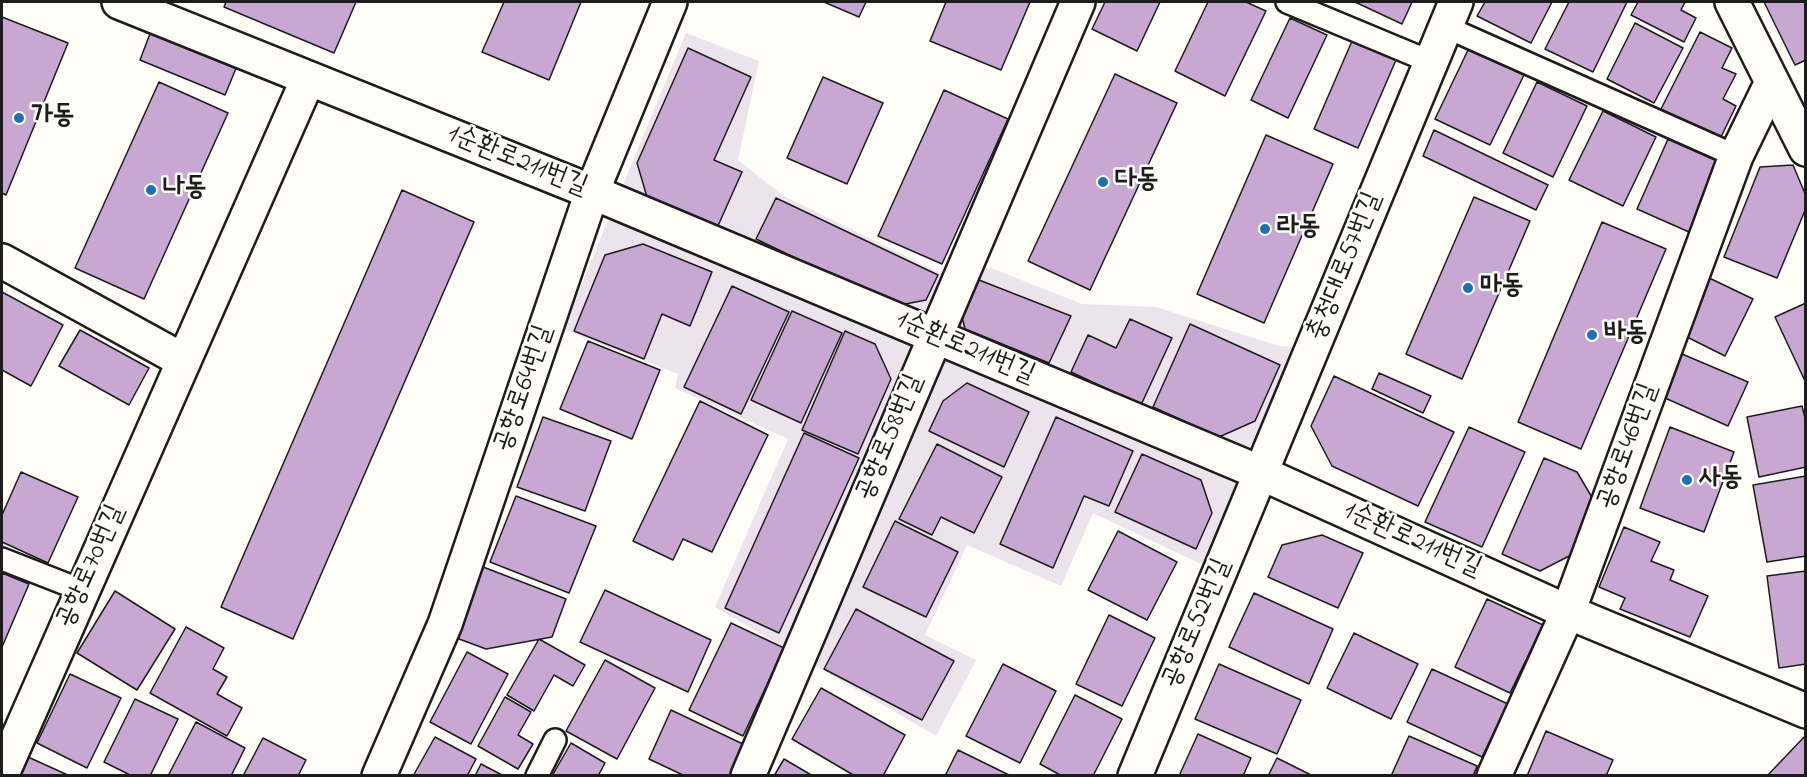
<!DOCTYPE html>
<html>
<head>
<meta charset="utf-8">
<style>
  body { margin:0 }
  #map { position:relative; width:1807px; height:777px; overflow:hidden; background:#fdfcf7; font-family:"Indie Flower",sans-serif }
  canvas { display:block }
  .frame { position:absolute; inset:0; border:3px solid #1c1c1c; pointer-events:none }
</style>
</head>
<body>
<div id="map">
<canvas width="1807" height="777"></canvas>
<div class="frame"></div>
</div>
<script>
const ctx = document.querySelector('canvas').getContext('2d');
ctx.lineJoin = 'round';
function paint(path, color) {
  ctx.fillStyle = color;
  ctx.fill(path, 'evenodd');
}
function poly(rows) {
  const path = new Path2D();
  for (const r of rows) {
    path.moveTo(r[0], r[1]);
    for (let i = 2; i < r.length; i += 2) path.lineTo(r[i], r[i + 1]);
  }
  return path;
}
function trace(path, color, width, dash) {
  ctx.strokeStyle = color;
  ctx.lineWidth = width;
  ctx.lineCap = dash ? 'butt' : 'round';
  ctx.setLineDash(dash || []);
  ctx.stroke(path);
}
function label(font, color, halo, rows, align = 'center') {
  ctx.font = font + ' "Indie Flower","Poor Story",sans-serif';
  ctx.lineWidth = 5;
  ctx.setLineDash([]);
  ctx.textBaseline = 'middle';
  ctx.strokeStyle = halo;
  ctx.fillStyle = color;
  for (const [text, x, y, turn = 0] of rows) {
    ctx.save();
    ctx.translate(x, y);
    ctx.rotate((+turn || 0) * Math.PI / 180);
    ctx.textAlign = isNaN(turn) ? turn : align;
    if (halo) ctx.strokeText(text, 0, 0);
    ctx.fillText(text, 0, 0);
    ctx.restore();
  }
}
const built = poly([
  [686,33,759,61,738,160,782,195,952,279,991,268,1082,304,1156,307,1279,346,1294,347,1203,565,1093,513,1061,586,967,545,925,635,976,660,936,736,715,607,788,439,675,388,678,374,563,329]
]);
const building = poly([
  [226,2,356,2,334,53,224,7,226,2],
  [504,2,581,2,549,80,482,52,504,2],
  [824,2,866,2,859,17,824,2],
  [946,2,1030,2,1001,70,930,41,946,2],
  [1105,2,1160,2,1137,51,1092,29,1105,2],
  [1208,2,1246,2,1266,11,1225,96,1175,71,1208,2],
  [1355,2,1412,2,1402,24,1355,2],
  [1485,2,1552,2,1531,43,1477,16,1485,2],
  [1569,2,1627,2,1593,72,1545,49,1569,2],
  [1638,2,1685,2,1681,10,1696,18,1684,42,1631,15,1638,2],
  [1764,2,1806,2,1806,60,1795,65,1764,2],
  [2,17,68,43,6,195,2,193,2,17],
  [1290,18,1327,35,1288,118,1251,100,1290,18],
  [1635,23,1683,48,1654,103,1607,79,1635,23],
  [151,31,237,66,225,95,140,60,151,31],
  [1700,32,1732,48,1722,68,1736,74,1723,99,1736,106,1720,139,1661,109,1700,32],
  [1352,41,1396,60,1358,148,1314,129,1352,41],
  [688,48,751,77,714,160,742,172,717,228,647,197,637,163,688,48],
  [1469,48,1524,75,1490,145,1435,119,1469,48],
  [1115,74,1177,103,1090,290,1028,261,1115,74],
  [823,77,883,103,847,184,787,158,823,77],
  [159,82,228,113,144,299,75,268,159,82],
  [1537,82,1587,106,1553,177,1503,153,1537,82],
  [944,90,1008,119,942,264,878,236,944,90],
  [1603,111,1656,137,1623,206,1569,180,1603,111],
  [1434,130,1548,185,1536,210,1423,156,1434,130],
  [1266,135,1333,164,1264,323,1197,294,1266,135],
  [1668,139,1720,162,1689,232,1637,209,1668,139],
  [1793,165,1806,196,1806,208,1777,278,1724,257,1760,167,1793,165],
  [402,190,474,222,293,639,221,607,402,190],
  [1474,197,1530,221,1462,379,1406,354,1474,197],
  [776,198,938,275,926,300,895,306,756,239,776,198],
  [1602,222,1666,249,1581,449,1518,422,1602,222],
  [643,244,712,272,690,326,662,314,644,359,574,331,605,255,643,244],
  [1703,275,1753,299,1725,356,1677,332,1703,275],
  [979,280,1071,316,1049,363,965,329,958,300,979,280],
  [732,286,789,312,741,414,684,387,732,286],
  [2,292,63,325,31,386,2,370,2,292],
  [1806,303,1806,380,1805,381,1775,317,1806,303],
  [792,311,842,333,801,423,751,400,792,311],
  [1130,319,1172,338,1141,405,1071,372,1088,335,1116,348,1130,319],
  [1190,324,1280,365,1255,421,1219,437,1153,407,1190,324],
  [80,330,149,368,129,405,59,366,80,330],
  [845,331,875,344,891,379,858,454,802,430,845,331],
  [588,341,660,370,632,439,560,409,588,341],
  [1675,351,1748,382,1728,426,1656,394,1675,351],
  [1379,373,1431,396,1423,413,1372,389,1379,373],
  [1334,376,1454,432,1418,506,1332,466,1311,426,1334,376],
  [967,383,1029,412,1004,467,929,431,943,401,967,383],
  [700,401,768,435,712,552,683,539,673,560,633,541,700,401],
  [1802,406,1806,422,1806,467,1759,477,1747,417,1802,406],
  [543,417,611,441,585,511,517,487,543,417],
  [1056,417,1133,451,1109,506,1084,496,1053,568,1000,544,1056,417],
  [1469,427,1525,452,1482,547,1425,522,1469,427],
  [1670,427,1734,452,1704,532,1640,508,1670,427],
  [804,433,859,458,779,633,725,608,804,433],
  [937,444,1002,477,974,533,941,517,932,535,899,519,937,444],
  [1142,454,1201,480,1212,513,1196,549,1115,512,1142,454],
  [1544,458,1577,472,1593,499,1573,554,1540,571,1502,554,1544,458],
  [21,472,78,497,48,563,2,542,2,515,21,472],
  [1806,476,1806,556,1767,562,1753,485,1806,476],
  [516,496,596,526,569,593,490,562,516,496],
  [895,521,958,552,926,617,863,587,895,521],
  [1624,527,1660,542,1651,561,1674,570,1670,580,1708,596,1690,637,1620,609,1625,598,1599,587,1624,527],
  [1118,531,1177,562,1147,620,1088,590,1118,531],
  [1322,535,1363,553,1338,608,1268,577,1282,545,1322,535],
  [478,565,566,599,552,637,486,649,451,636,478,565],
  [1806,571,1806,664,1779,668,1767,576,1806,571],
  [2,573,29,584,2,647,2,573],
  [605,590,711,640,688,692,580,642,605,590],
  [115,591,175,629,137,690,77,653,115,591],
  [1254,593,1333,629,1309,684,1229,647,1254,593],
  [1487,599,1543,625,1510,693,1455,667,1487,599],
  [856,609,954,661,922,720,824,669,856,609],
  [1109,615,1155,638,1122,706,1076,684,1109,615],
  [731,623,784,648,743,736,689,710,731,623],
  [186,627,224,648,213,669,227,677,217,694,242,708,227,736,150,693,186,627],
  [1354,633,1418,664,1391,719,1327,688,1354,633],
  [539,639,585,665,573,686,554,675,534,711,507,695,539,639],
  [467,652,508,674,471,744,430,722,467,652],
  [605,660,655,688,617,759,566,731,605,660],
  [1003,664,1056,691,1020,763,966,736,1003,664],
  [1219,664,1301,700,1277,754,1195,719,1219,664],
  [1432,669,1508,704,1482,757,1407,722,1432,669],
  [70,674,121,698,87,768,37,743,70,674],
  [821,688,905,735,883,776,855,776,792,739,821,688],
  [1075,695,1122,719,1093,776,1062,776,1040,764,1075,695],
  [505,697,531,712,518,735,533,744,518,769,478,746,505,697],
  [135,699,178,719,150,776,132,776,104,762,135,699],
  [671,710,745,745,730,776,685,776,649,759,671,710],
  [196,722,245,748,231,776,168,776,196,722],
  [1546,731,1613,760,1606,776,1527,776,1546,731],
  [1198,734,1251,758,1243,776,1179,776,1198,734],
  [1806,735,1806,776,1767,776,1806,735],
  [1409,736,1477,766,1473,776,1391,776,1409,736],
  [435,737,476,759,467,776,413,776,435,737],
  [263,738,306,760,298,776,243,776,263,738],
  [571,743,605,763,598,776,552,776,571,743],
  [958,750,1009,775,1009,776,945,776,958,750],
  [28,757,70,776,20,776,28,757],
  [1277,758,1313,776,1268,776,1277,758],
  [784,759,813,776,774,776,784,759],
  [481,764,504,776,475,776,481,764]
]);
const service = poly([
  [1287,2,1431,62],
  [1446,27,1736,156],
  [2,559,81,590],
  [537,776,555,740]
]);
const minor = poly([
  [119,2,592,192,1261,473,1568,612,1806,711],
  [1732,2,1806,149],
  [2,261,184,361],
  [2,774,308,79],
  [379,776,445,624,592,192,670,2],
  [748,776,1078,2],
  [1135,776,1456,2],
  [1494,776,1568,612,1736,156,1772,82]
]);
const markers = [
  [19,118,6,"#1f6fb2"],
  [1103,182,6,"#1f6fb2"],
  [151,190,6,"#1f6fb2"],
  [1265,229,6,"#1f6fb2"],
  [1468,288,6,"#1f6fb2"],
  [1592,335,6,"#1f6fb2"],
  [1687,480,6,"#1f6fb2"]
];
const poiNames = [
  ["가동",31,118],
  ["다동",1115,182],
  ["나동",163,190],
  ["라동",1277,229],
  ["마동",1480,288],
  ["바동",1604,335],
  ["사동",1699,480]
];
const streetNames = [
  ["1순환로211번길",517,162,22],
  ["충청대로57번길",1346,267,-68],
  ["1순환로211번길",965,349,23],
  ["공항로64번길",525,389,-71],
  ["공항로58번길",891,438,-67],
  ["공항로46번길",1629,447,-70],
  ["1순환로211번길",1412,541,24],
  ["공항로70번길",92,567,-66],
  ["공항로52번길",1198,624,-67]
];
paint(built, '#ede3ec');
paint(building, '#c8a8d3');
trace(building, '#1c1c1c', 1.5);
trace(service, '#1c1c1c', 26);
trace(minor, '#1c1c1c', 38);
trace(service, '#fdfcf7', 21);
trace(minor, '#fdfcf7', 33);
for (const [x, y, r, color] of markers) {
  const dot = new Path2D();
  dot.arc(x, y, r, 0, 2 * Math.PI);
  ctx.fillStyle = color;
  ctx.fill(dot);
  trace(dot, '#fdfcf7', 2);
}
label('bold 27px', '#1c1c1c', '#fdfcf7', poiNames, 'left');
label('27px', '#1c1c1c', '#fdfcf7', streetNames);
</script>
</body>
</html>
